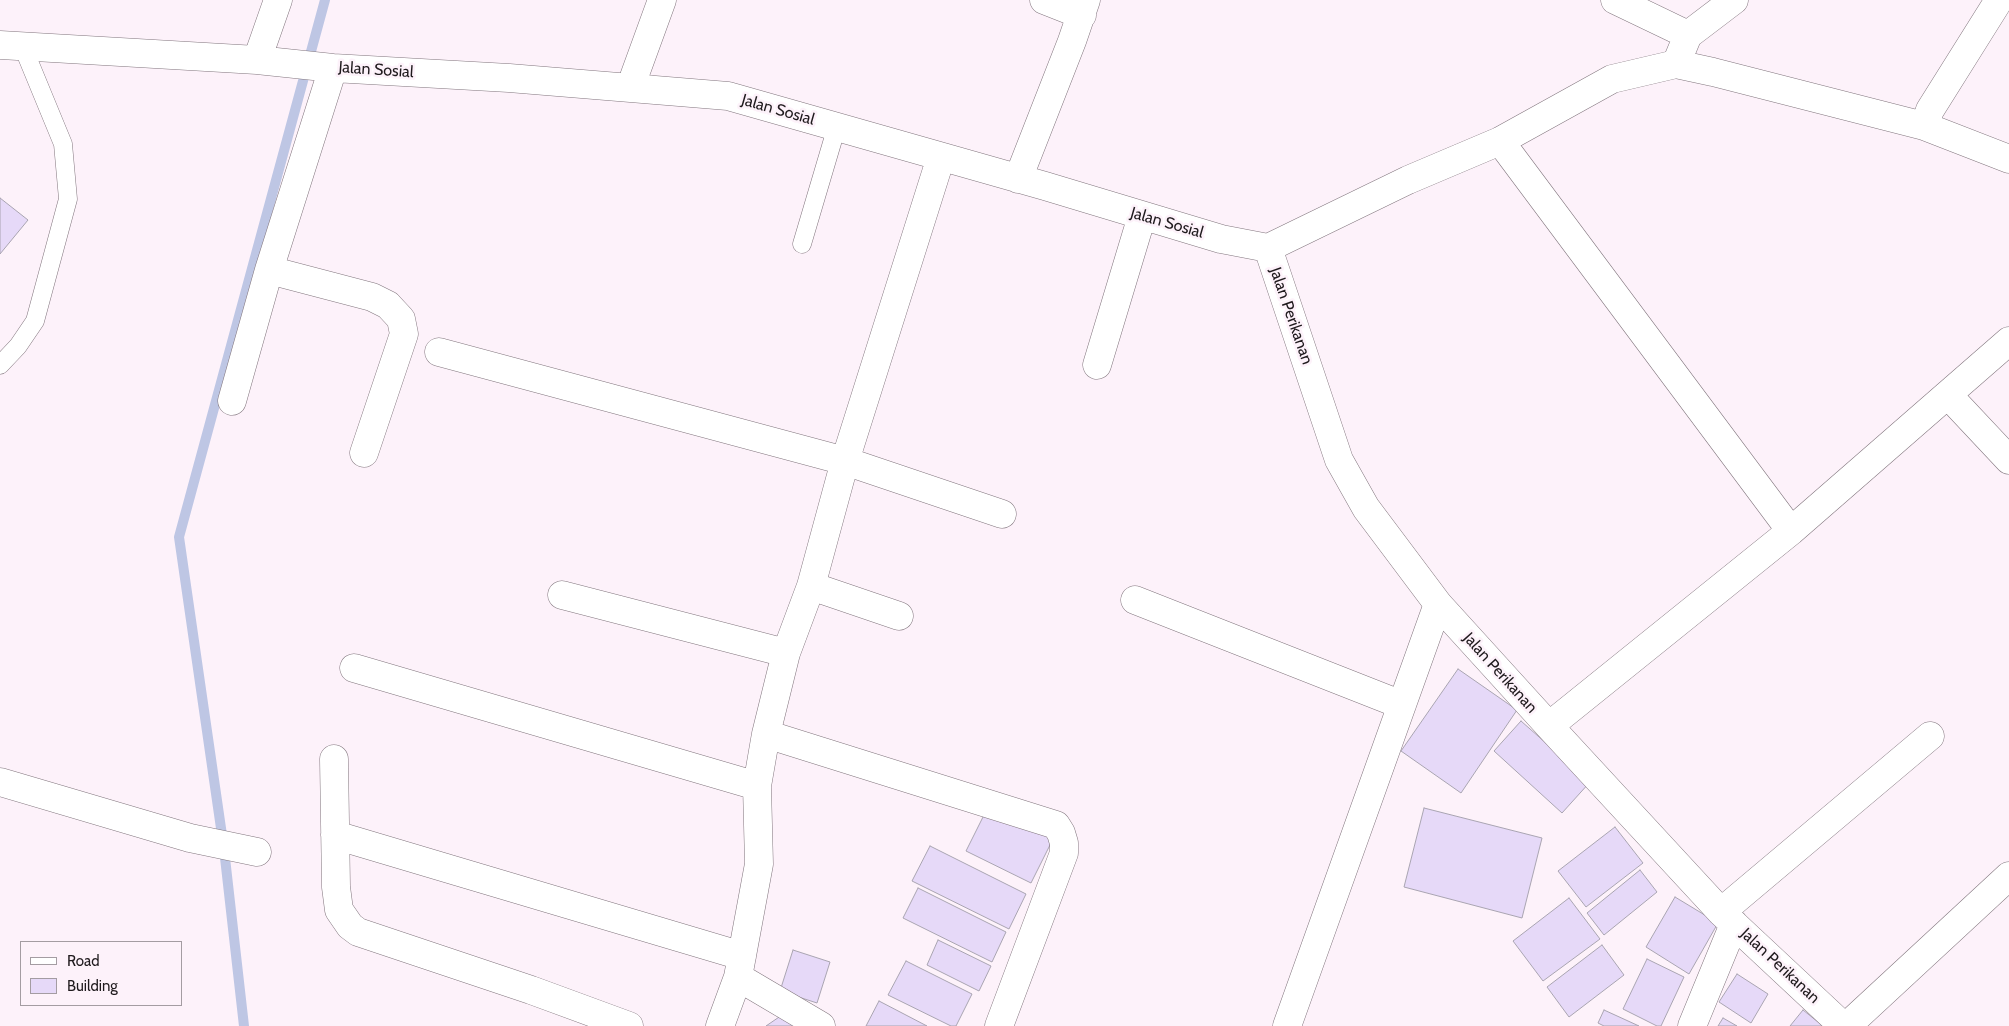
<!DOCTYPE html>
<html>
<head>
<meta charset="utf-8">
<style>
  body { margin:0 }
  #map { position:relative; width:2009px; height:1026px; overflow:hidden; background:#fdf2fa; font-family:Cabin,sans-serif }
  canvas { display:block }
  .legend { position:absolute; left:20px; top:941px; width:162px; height:65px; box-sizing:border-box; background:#fdf2fa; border:1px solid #a49ca2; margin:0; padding:6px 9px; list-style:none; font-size:15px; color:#1f1a1d }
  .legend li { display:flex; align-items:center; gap:10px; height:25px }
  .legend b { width:25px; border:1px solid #a49ca2 }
</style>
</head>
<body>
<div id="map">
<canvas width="2009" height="1026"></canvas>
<ul class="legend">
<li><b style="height:6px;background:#fff"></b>Road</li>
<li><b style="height:14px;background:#e6d9f8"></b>Building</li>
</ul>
</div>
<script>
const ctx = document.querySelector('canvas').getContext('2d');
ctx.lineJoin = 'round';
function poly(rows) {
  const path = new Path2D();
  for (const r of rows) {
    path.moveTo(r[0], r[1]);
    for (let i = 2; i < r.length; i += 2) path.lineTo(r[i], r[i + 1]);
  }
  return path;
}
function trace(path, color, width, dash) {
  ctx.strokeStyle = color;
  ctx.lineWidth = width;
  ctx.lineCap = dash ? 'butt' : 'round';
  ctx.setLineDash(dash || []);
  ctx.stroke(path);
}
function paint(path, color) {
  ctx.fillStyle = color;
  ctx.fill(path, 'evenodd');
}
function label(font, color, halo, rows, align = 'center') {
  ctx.font = font + ' Cabin,sans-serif';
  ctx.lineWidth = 5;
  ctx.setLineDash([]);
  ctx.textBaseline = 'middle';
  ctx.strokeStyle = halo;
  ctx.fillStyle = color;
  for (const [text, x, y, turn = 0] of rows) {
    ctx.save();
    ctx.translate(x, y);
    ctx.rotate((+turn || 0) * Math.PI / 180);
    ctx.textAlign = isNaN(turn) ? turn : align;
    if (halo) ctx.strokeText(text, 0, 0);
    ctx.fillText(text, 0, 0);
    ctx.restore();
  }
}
const stream = poly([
  [244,1026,224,849,179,537,325,0]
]);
const building = poly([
  [0,198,28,220,0,254,0,198],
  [1458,669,1517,710,1461,793,1401,751,1458,669],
  [1521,721,1590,782,1562,813,1494,751,1521,721],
  [988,807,1053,839,1031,883,966,851,988,807],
  [1424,808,1542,838,1522,918,1404,887,1424,808],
  [1615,827,1643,863,1586,907,1558,871,1615,827],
  [930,846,1026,894,1009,929,912,881,930,846],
  [1640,870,1657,892,1604,935,1587,913,1640,870],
  [918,888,1006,932,992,962,903,918,918,888],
  [1675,897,1718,923,1689,974,1646,947,1675,897],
  [1569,898,1600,939,1543,981,1513,941,1569,898],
  [938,940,991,966,979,991,927,965,938,940],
  [1602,945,1624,975,1569,1017,1547,987,1602,945],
  [793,950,830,962,817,1003,780,991,793,950],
  [1647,959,1684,977,1661,1026,1657,1026,1623,1009,1647,959],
  [906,961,972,994,956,1026,951,1026,888,995,906,961],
  [1737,974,1768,994,1751,1023,1719,1002,1737,974],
  [879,1001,927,1026,866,1026,879,1001],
  [1604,1010,1639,1026,1604,1026,1598,1023,1604,1010],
  [1803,1010,1823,1026,1790,1026,1803,1010],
  [785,1013,793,1026,766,1026,785,1013],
  [1723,1018,1737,1026,1718,1026,1723,1018]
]);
const lane = poly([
  [802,244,837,126],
  [0,365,18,346,35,321,68,199,63,144,23,47]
]);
const street = poly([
  [1044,0,1082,15],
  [1615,0,1688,35],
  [0,45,257,60,333,68,509,78,728,96,1045,186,1221,239,1268,248,1408,180,1500,141,1612,79,1676,64,1713,72,1924,126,2009,159],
  [257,60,278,0],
  [1676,64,1688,35,1734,0],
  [333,68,269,270,372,297,388,305,401,319,404,334,364,453],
  [630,88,662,0],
  [1924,126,1930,110,1999,0],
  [1500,141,1791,531],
  [1018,179,1072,41,1086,0],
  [1268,248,1339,460,1366,508,1438,604,1549,726,1721,912,1843,1026],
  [439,352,845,461,1002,514],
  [1097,365,1142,216],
  [1948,395,2009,460],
  [232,401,269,270],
  [811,586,899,616],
  [562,595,786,653],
  [1135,600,1402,705],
  [354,668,757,786],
  [1549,726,1791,531,2009,341],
  [766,734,1056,825,1061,833,1064,843,1064,853,999,1026],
  [334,759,336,887,339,910,350,926,358,932,531,990,629,1026],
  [0,782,190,838,257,852],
  [335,835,742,956],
  [1721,912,1930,736],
  [738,977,821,1026],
  [720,1026,738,977,759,864,757,786,766,734,786,653,811,586,845,461,941,157],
  [1287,1026,1438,604],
  [1692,1026,1734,924],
  [1847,1026,2009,876]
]);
const streetNames = [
  ["Jalan Sosial",376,70,4],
  ["Jalan Sosial",778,110,16],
  ["Jalan Sosial",1167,223,16],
  ["Jalan Perikanan",1291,316,71],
  ["Jalan Perikanan",1500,673,48],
  ["Jalan Perikanan",1780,966,43]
];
trace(stream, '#bec6e4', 10);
paint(building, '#e6d9f8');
trace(building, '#a9a4b1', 1);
trace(lane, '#82767e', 19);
trace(street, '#82767e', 29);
trace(lane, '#fff', 18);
trace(street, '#fff', 28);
label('16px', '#1f1a1d', '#fdf2fa', streetNames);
</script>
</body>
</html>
